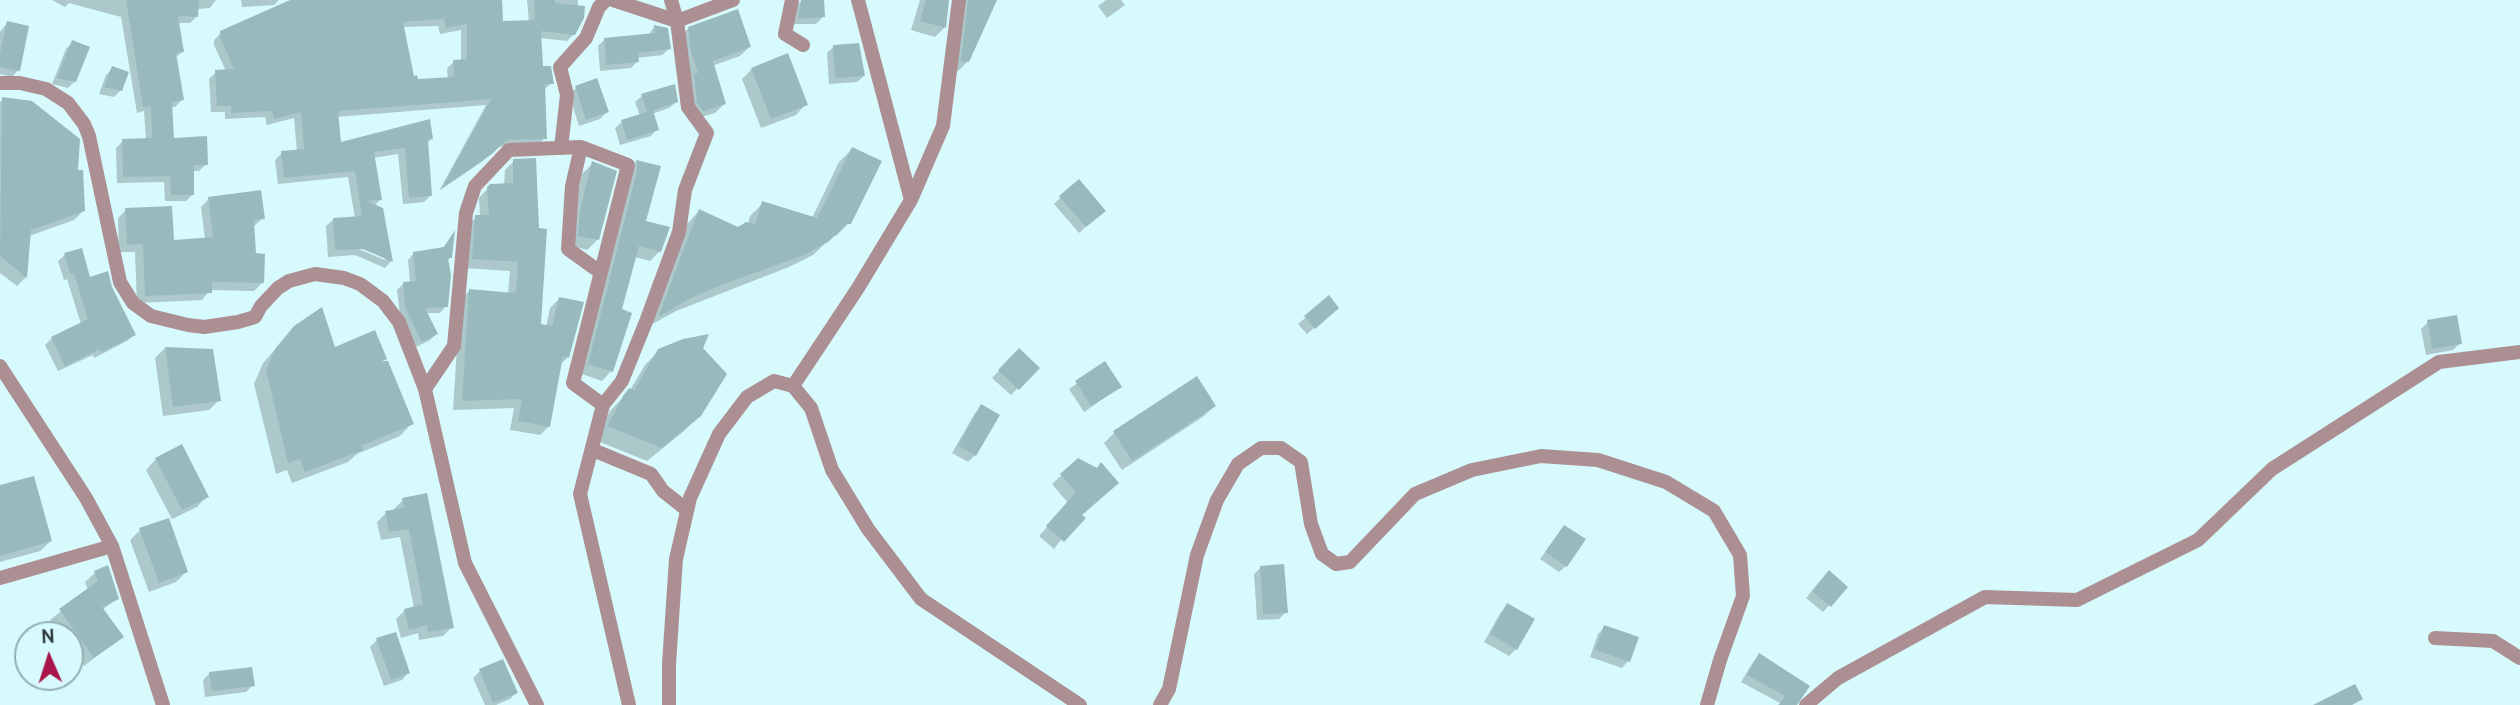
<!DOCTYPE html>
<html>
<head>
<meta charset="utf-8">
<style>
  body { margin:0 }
  #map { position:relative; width:2520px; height:705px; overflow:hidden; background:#d7fafd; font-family:Cabin,sans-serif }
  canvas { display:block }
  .north { position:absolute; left:14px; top:621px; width:70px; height:70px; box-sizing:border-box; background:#d7fafd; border:2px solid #94aeb1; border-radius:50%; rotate:357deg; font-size:19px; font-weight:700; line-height:28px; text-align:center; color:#2f3d3e }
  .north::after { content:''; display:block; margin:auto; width:24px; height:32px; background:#aa164b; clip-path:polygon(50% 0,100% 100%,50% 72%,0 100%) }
</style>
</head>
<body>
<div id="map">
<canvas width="2520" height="705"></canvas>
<div class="north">N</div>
</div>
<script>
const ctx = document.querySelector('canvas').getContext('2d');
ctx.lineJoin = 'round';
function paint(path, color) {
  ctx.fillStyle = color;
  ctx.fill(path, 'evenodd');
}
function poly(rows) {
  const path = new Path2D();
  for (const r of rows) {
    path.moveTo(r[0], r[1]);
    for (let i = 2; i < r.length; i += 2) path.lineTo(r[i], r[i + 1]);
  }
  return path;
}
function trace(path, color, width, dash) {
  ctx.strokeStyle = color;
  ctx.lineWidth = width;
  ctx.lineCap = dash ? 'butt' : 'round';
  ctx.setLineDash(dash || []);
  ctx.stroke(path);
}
const shadow = poly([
  [52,0,216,0,210,8,197,9,197,16,190,23,178,23,182,52,175,58,182,100,175,107,171,107,173,140,206,164,199,171,192,171,193,194,186,201,165,201,164,182,117,183,116,148,123,141,146,140,144,111,137,113,121,17,69,3,65,7],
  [241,0,279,0,274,5,242,7],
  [295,0,500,0,501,23,529,22,527,0,578,0,576,32,567,41,540,38,541,68,552,83,543,90,545,138,538,145,500,147,494,149,483,161,439,191,486,105,336,117,339,144,431,139,426,144,430,196,424,202,403,204,398,154,373,158,380,200,374,206,391,261,385,268,355,255,328,257,326,226,333,220,355,218,348,177,278,184,275,160,282,153,297,152,294,118,267,125,265,117,225,119,225,112,211,112,209,79,216,72,226,71,214,45,214,40,221,33],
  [438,26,440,34,461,30,461,61,454,62,447,68,448,80,416,81,412,78,403,27],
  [355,244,385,256,385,260,354,247],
  [802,0,822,0,823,17,816,24,793,24,795,7],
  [920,0,948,0,944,28,935,37,911,30],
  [952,0,995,0,968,61,958,71,953,70,956,2],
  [1106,0,1121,0,1125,5,1107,18,1098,6],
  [7,23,18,70,12,77,0,74,0,32],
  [654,27,669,49,662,55,637,58,637,62,631,68,600,71,598,46,604,40,648,36],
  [688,29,749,47,740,56,712,66,724,104,715,113,694,119,679,38],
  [73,42,75,81,68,88,52,84,66,49],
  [834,46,864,76,857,82,829,84,827,53],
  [113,68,121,90,114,97,99,94,106,75],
  [752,69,806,104,796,115,761,128,742,79],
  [576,88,607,112,600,119,579,126,569,94],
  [642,96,676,102,669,108,652,114,657,129,651,136,620,145,615,128,622,122,640,116,635,102],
  [3,99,76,172,83,211,74,220,29,236,26,277,17,286,0,273,0,102],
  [852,149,849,223,836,236,833,236,813,255,789,267,676,311,647,327,687,224,699,211,739,229,748,224,750,216,763,203,812,218,839,162],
  [514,161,539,326,546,327,550,308,559,299,568,357,560,365,549,426,540,435,510,430,514,408,453,410,460,300,469,291,508,294,510,271,463,268,467,226,476,217,480,217,479,198,490,186,504,185,505,170],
  [636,162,644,222,660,251,650,261,635,257,620,311,611,371,602,381,579,373,627,171],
  [592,164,597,240,587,250,569,245,571,221,582,174],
  [1061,197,1097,217,1079,233,1054,204],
  [209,199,263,218,253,227,254,255,262,283,254,291,210,290,202,300,137,303,135,252,119,252,118,218,126,210,172,242,205,239,201,207],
  [453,235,451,257,447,261,446,306,440,313,426,313,436,334,430,340,416,347,400,314,397,290,403,284,410,283,408,260,414,253,442,249],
  [65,255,89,279,116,300,134,335,127,341,94,358,93,355,58,371,45,345,52,338,81,324,67,279,64,280,58,261],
  [1329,298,1330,314,1307,334,1298,324],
  [2428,322,2460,343,2453,350,2426,355,2421,329],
  [295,327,334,349,385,358,381,362,412,423,400,436,357,454,348,462,292,483,287,470,276,474,254,384,263,363],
  [165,348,219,400,209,410,163,416,155,358],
  [701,348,699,415,685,430,647,461,595,440,610,411,630,390,645,365,659,351],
  [1019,350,1038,368,1011,395,992,378],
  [1105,364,1120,387,1084,412,1069,389],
  [1196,379,1214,406,1204,416,1122,470,1104,443,1114,433],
  [981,407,975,455,968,462,952,453,975,413],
  [156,459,207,496,197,507,172,519,146,470],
  [1078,460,1080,515,1054,549,1039,536,1068,503,1052,484],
  [0,487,51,541,40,551,0,562],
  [403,500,452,627,443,636,419,640,418,633,401,638,396,619,405,610,414,608,400,537,381,540,377,522,386,513,395,511,394,509],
  [1564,527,1566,566,1559,572,1540,559],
  [140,530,186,572,176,582,149,592,130,540],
  [1261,567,1286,612,1279,619,1257,620,1254,574],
  [107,568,117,599,102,610,121,637,84,666,70,647,70,635,61,635,50,620,88,590,85,582,95,573],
  [1822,579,1846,587,1823,612,1806,598],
  [1508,605,1516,649,1509,656,1484,642,1501,612],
  [1605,627,1628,661,1622,668,1590,657,1598,634],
  [377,640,408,673,402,680,384,686,370,647],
  [1759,655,1795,705,1778,705,1780,703,1741,682,1753,662],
  [480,671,516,693,510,699,496,705,485,705,473,678],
  [210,673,253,685,246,692,205,697,203,680]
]);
const building = poly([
  [126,0,199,0,198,17,178,16,184,52,176,53,184,100,172,102,174,138,207,136,208,165,194,165,194,195,171,195,170,176,123,177,122,139,152,138,151,106,143,107],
  [290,0,502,0,503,21,535,20,534,0,555,0,555,3,585,6,584,18,575,35,541,31,543,66,551,66,554,84,545,84,547,139,509,140,503,143,492,154,442,188,491,99,338,111,341,142,430,119,433,139,428,140,432,196,409,198,405,148,374,152,382,200,367,201,383,208,393,262,363,249,335,250,333,218,362,216,355,171,284,178,281,151,304,149,301,112,274,119,272,111,231,113,231,106,217,106,215,70,234,69,220,37,220,31],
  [444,19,446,28,467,24,467,59,453,60,454,77,418,79,417,75,414,76,403,22],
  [801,0,824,0,825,17,798,19],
  [926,0,949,0,946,28,920,21],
  [968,0,997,0,969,62,961,61],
  [738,9,751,47,713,61,726,104,703,111,697,103,694,74,698,73,691,52,688,27],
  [7,21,29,26,20,71,0,67,0,53],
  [654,25,668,28,671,49,638,53,639,62,606,65,604,38,655,33],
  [72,40,90,47,76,82,57,78],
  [859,43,865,76,835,78,833,45],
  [788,53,808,105,771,119,751,68],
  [112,66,129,72,122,91,104,87],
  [597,78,609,112,586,120,575,86],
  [675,84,678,102,647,112,641,94],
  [2,97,32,101,80,139,78,170,83,170,85,211,31,230,27,278,0,256],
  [653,110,659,130,627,140,621,120],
  [852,147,882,161,851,224,847,224,828,242,804,255,721,285,691,298,658,317,699,209,738,227,746,222,755,224,762,201,817,218],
  [536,158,539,228,547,229,541,324,552,326,559,297,584,302,569,358,563,356,550,427,518,421,522,399,462,401,469,289,514,293,516,291,518,262,472,259,475,215,489,215,487,187,490,184,513,183,513,159],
  [636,160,661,166,646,221,670,227,661,252,639,246,622,309,632,313,613,372,588,364,637,171],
  [592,161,617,171,599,240,578,236,580,210],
  [1079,179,1106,211,1086,227,1059,196],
  [261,190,265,219,254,220,256,253,265,254,264,283,212,282,212,293,145,296,143,244,127,245,125,208,172,206,174,240,213,237,208,197],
  [455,230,452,258,448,258,451,275,448,307,425,308,438,334,422,342,405,307,403,282,416,281,413,252,444,247],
  [82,248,90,277,108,271,112,287,136,335,101,352,100,349,65,366,51,337,88,319,74,273,70,274,64,253],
  [1329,295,1339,308,1315,329,1304,316],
  [322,307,335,347,375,330,387,359,382,361,388,361,414,424,361,446,363,450,305,472,300,459,288,463,266,370,275,349,294,326],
  [2457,315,2462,344,2432,349,2427,320],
  [709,334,703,348,727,374,701,416,662,448,607,426,623,396,629,388,634,390,658,349,683,339],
  [165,347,213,349,221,401,173,407],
  [1019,348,1040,368,1019,390,998,370],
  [1105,361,1122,387,1091,406,1075,381],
  [1197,376,1216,406,1132,461,1113,431],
  [981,404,1000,415,976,456,958,446],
  [182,444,209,497,182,510,155,458],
  [1078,458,1097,468,1101,462,1119,483,1082,515,1086,518,1064,542,1046,526,1076,492,1060,474],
  [34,476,52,541,0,556,0,485],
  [427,493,454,628,428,632,427,625,409,630,404,609,423,604,409,529,389,532,385,511,404,508,402,498],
  [169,518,188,572,159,583,139,528],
  [1564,525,1586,539,1567,567,1545,552],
  [1284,564,1288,613,1263,614,1260,566],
  [108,565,119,599,102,607,124,637,94,658,59,609,98,581,94,571],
  [1829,570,1848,587,1831,607,1812,591],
  [1507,603,1535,619,1517,650,1490,634],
  [1604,625,1639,637,1630,662,1595,650],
  [396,632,410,673,391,680,376,638],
  [1759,653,1810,686,1797,705,1779,705,1785,696,1747,675],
  [503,659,518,693,493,703,479,669],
  [252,667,255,686,212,691,209,672],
  [2355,684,2363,699,2352,705,2313,705]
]);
const minor = poly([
  [613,0,677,21,733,0],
  [792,0,785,34,803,45],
  [858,0,911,200],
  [0,83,20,83,46,89,68,103,84,124,89,136,120,282,133,303,151,316,188,325,204,327,238,322,255,317,261,306,278,288,289,281,315,274,344,278,360,284,383,301,399,322,425,389,465,563,537,705],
  [581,147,572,186,568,249,600,272],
  [561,148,567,95,560,67,586,38,599,7,606,0],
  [0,366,86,498,112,546,163,705],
  [793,386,858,288,911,200,943,126,959,0],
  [425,389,454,346,466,213,475,186,509,150,581,147,628,165,573,383,603,405],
  [593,450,651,474,663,491,687,510],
  [0,578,112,546],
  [2435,638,2493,641,2520,658],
  [629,705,580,494,603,405,622,381,647,319,679,232,685,190,707,133,688,107,677,21,671,0],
  [669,705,669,664,676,559,690,498,719,434,747,397,774,381,793,386,811,408,832,470,868,529,921,599,1080,705],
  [1160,705,1169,689,1197,555,1217,500,1238,464,1261,448,1281,448,1301,462,1311,524,1322,554,1336,564,1350,562,1415,494,1472,470,1541,456,1598,460,1666,482,1714,511,1740,555,1743,596,1720,660,1707,705],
  [1806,705,1838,678,1985,597,2077,600,2198,540,2272,469,2439,362,2520,352]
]);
paint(shadow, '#0003');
paint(building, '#99babd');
trace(minor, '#ac8f93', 14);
</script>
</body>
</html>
